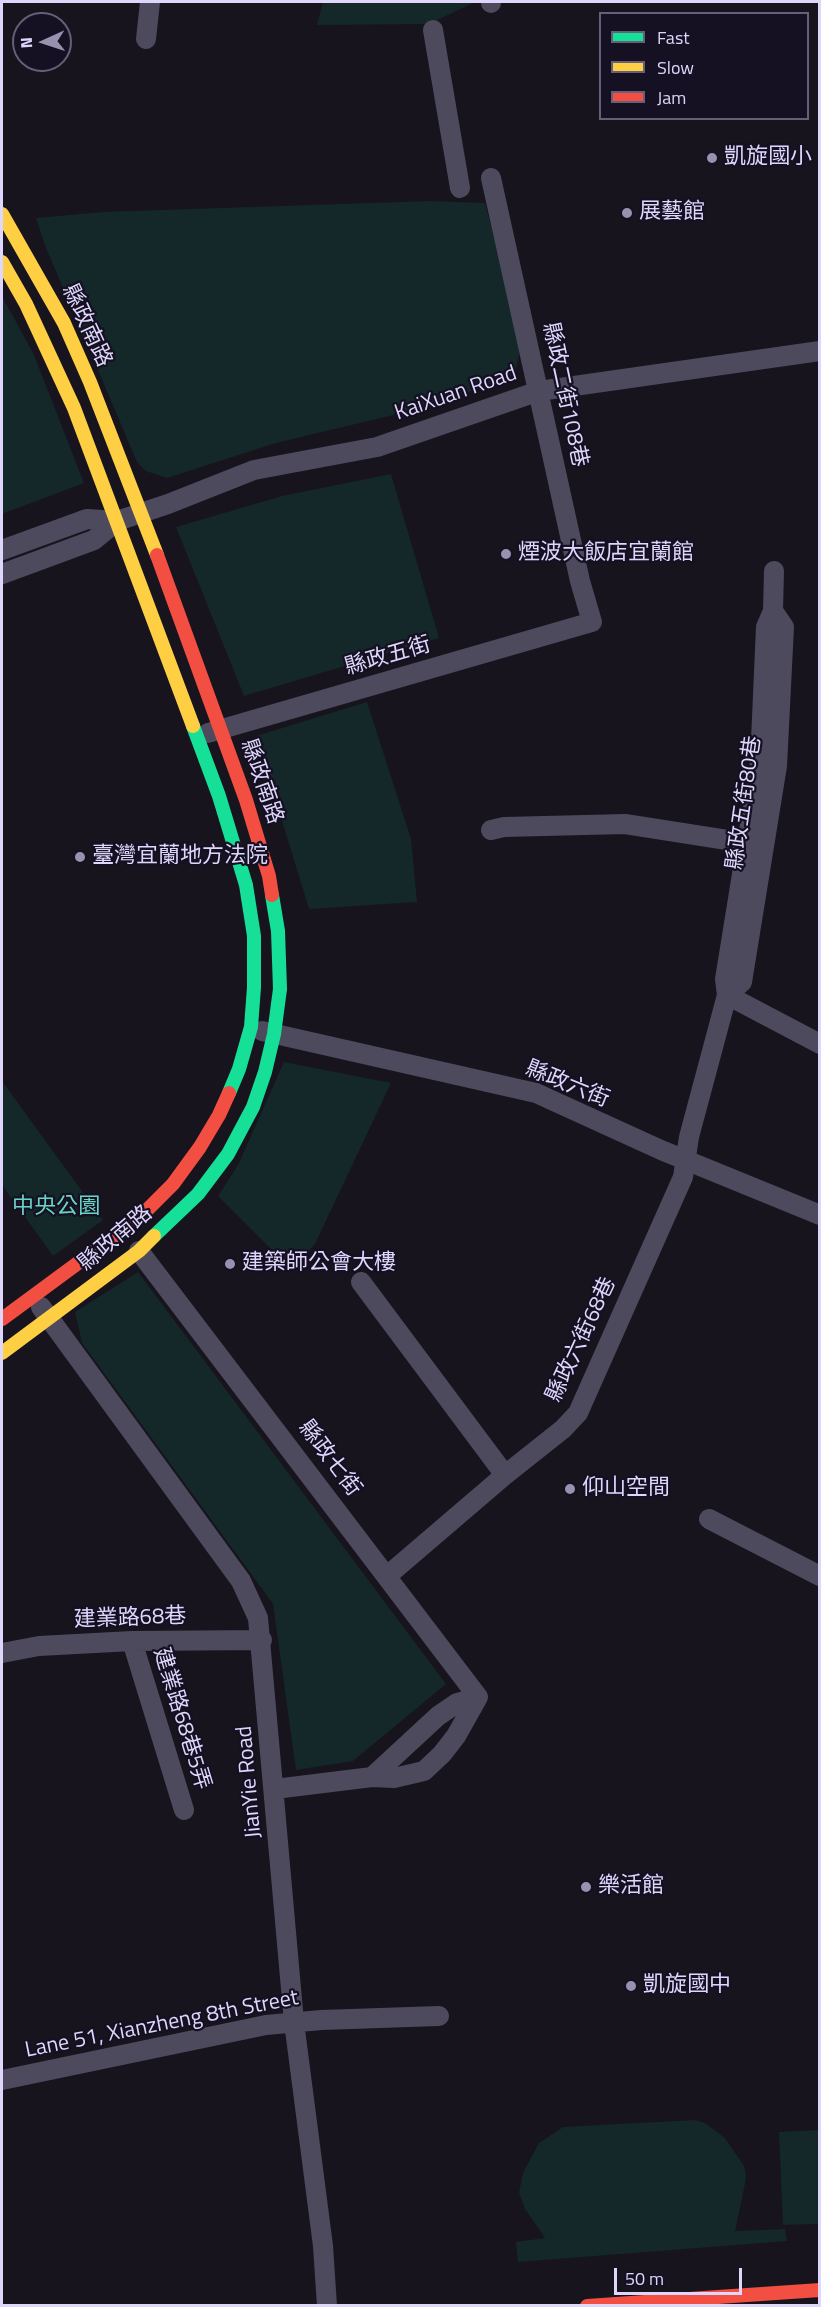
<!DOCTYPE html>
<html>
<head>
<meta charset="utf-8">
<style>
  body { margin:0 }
  #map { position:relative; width:821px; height:2307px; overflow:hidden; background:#17141e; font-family:"Titillium Web",sans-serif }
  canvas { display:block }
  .frame { position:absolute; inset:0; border:3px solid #ded6fb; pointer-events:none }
  .legend { position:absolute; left:599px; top:12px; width:210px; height:108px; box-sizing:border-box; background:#151022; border:2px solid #655f79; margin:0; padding:8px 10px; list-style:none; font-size:18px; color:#ded6fb }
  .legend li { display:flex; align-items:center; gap:12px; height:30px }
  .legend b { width:30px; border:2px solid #655f79 }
  .north { position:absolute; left:12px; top:12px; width:60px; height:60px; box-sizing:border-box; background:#151022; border:2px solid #655f79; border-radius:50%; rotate:267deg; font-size:16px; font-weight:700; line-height:24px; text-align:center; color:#ded6fb }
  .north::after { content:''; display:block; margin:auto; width:21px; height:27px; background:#9892ae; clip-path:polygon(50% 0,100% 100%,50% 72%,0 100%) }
  .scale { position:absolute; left:614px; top:2268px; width:128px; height:27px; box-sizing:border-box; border:3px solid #ded6fb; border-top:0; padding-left:8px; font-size:18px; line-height:21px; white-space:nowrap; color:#ded6fb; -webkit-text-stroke:4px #151022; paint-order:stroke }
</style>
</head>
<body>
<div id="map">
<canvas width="821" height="2307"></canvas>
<div class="frame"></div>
<ul class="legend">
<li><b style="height:8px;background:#16e098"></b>Fast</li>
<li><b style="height:8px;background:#ffcf43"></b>Slow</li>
<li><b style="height:8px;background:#f24e42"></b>Jam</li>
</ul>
<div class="north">N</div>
<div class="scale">50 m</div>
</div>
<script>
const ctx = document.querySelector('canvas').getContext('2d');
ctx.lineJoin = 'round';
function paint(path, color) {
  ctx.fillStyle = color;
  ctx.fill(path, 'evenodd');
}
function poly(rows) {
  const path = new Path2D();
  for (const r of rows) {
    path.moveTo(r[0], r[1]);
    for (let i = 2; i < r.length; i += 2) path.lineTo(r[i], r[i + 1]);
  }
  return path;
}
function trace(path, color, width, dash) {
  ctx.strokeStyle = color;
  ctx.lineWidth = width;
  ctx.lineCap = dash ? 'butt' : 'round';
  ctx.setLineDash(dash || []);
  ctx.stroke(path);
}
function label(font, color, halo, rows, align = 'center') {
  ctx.font = font + ' "Titillium Web","Noto Sans TC",sans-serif';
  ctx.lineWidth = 4.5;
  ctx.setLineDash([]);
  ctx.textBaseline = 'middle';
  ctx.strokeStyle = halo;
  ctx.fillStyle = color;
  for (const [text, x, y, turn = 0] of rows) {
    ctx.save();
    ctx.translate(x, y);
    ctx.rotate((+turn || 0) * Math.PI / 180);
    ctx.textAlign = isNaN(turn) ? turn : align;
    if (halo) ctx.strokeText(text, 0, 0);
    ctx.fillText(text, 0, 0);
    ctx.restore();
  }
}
const green = poly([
  [323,2,475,2,429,24,317,25],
  [430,201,485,203,522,343,514,375,431,406,276,443,167,478,146,471,137,462,46,248,36,218,103,212],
  [2,296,34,355,84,483,2,514],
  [391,474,439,638,244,696,176,527,282,496],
  [367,702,411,839,417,902,309,909,256,736],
  [284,1062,391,1083,315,1244,291,1269,218,1196,238,1165],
  [2,1081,103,1220,53,1256,2,1185],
  [138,1272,446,1684,353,1761,296,1770,273,1604,82,1343,75,1312],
  [695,2120,705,2123,725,2138,744,2166,746,2175,745,2184,735,2231,785,2229,787,2241,518,2262,516,2242,545,2238,525,2209,519,2193,523,2173,539,2143,563,2127],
  [819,2130,819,2224,783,2225,779,2132]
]);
const street = poly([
  [491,2,491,3],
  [433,30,460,188],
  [146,39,150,2],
  [2,550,87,519,117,521],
  [2,574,94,540,117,521,168,504,254,470,377,447,539,391,820,351],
  [208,733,592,622,580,581,491,178],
  [491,830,504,827,625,824,759,845],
  [727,995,742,982,777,766,784,627,773,611],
  [727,995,820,1044],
  [262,1031,536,1093,661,1150,820,1215],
  [139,1251,478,1697],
  [361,1282,505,1475],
  [41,1307,241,1581,258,1618,294,2022,323,2246,327,2306],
  [709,1519,820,1576],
  [387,1576,505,1475,563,1429,578,1413,683,1177,689,1137,727,995,725,979,760,763,766,627,773,611,774,571],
  [132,1641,184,1810],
  [2,1653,39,1646,132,1641,262,1640],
  [372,1777,438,1716,457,1703,478,1697],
  [275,1789,372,1777,394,1778,424,1771,442,1754,456,1736,478,1697],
  [2,2080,266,2025,321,2020,439,2016]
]);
const fast = poly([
  [193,726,219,796,246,885,254,936,254,987,251,1027,239,1069,229,1093],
  [154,1236,198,1194,228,1154,253,1107,265,1072,274,1034,280,989,278,931,272,895]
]);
const slow = poly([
  [2,214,64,323,90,382,157,555],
  [2,262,26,304,74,408,193,726],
  [2,1353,139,1251,154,1236]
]);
const jam = poly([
  [157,555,246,800,269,876,272,895],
  [2,1319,139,1218,173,1184,200,1147,219,1115,229,1093],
  [587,2306,820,2290]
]);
const markers = [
  [712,158,6,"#9892ae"],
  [627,213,6,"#9892ae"],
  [506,554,6,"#9892ae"],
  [80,857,6,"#9892ae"],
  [230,1264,6,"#9892ae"],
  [570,1489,6,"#9892ae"],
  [586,1887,6,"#9892ae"],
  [631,1986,6,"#9892ae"]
];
const poiNames = [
  ["凱旋國小",724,158],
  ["展藝館",639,213],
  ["煙波大飯店宜蘭館",518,554],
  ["臺灣宜蘭地方法院",92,857],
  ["建築師公會大樓",242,1264],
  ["仰山空間",582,1489],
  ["樂活館",598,1887],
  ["凱旋國中",643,1986]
];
const streetNames = [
  ["縣政南路",86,326,65],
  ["KaiXuan Road",456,394,-19],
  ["縣政二街108巷",564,395,78],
  ["縣政五街",388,657,-16],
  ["縣政南路",261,782,71],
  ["縣政五街80巷",745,803,-82],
  ["縣政六街",567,1085,22],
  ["縣政南路",116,1239,-40],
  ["縣政六街68巷",582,1340,-65],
  ["縣政七街",329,1459,53],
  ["建業路68巷",130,1619,-2],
  ["建業路68巷5弄",181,1719,73],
  ["JianYie Road",250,1782,-95],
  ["Lane 51, Xianzheng 8th Street",162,2025,-11]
];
const parkNames = [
  ["中央公園",56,1208]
];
paint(green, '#142729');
trace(street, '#4d4a5d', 20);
trace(fast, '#16e098', 14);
trace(slow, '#ffcf43', 14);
trace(jam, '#f24e42', 14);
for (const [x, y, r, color] of markers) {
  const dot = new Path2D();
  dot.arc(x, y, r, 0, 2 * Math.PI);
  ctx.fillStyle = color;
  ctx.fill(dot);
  trace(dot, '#151022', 2);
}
label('22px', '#ded6fb', '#151022', poiNames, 'left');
label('22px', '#ded6fb', '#151022', streetNames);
label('22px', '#69d3c4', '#151022', parkNames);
</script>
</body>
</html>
